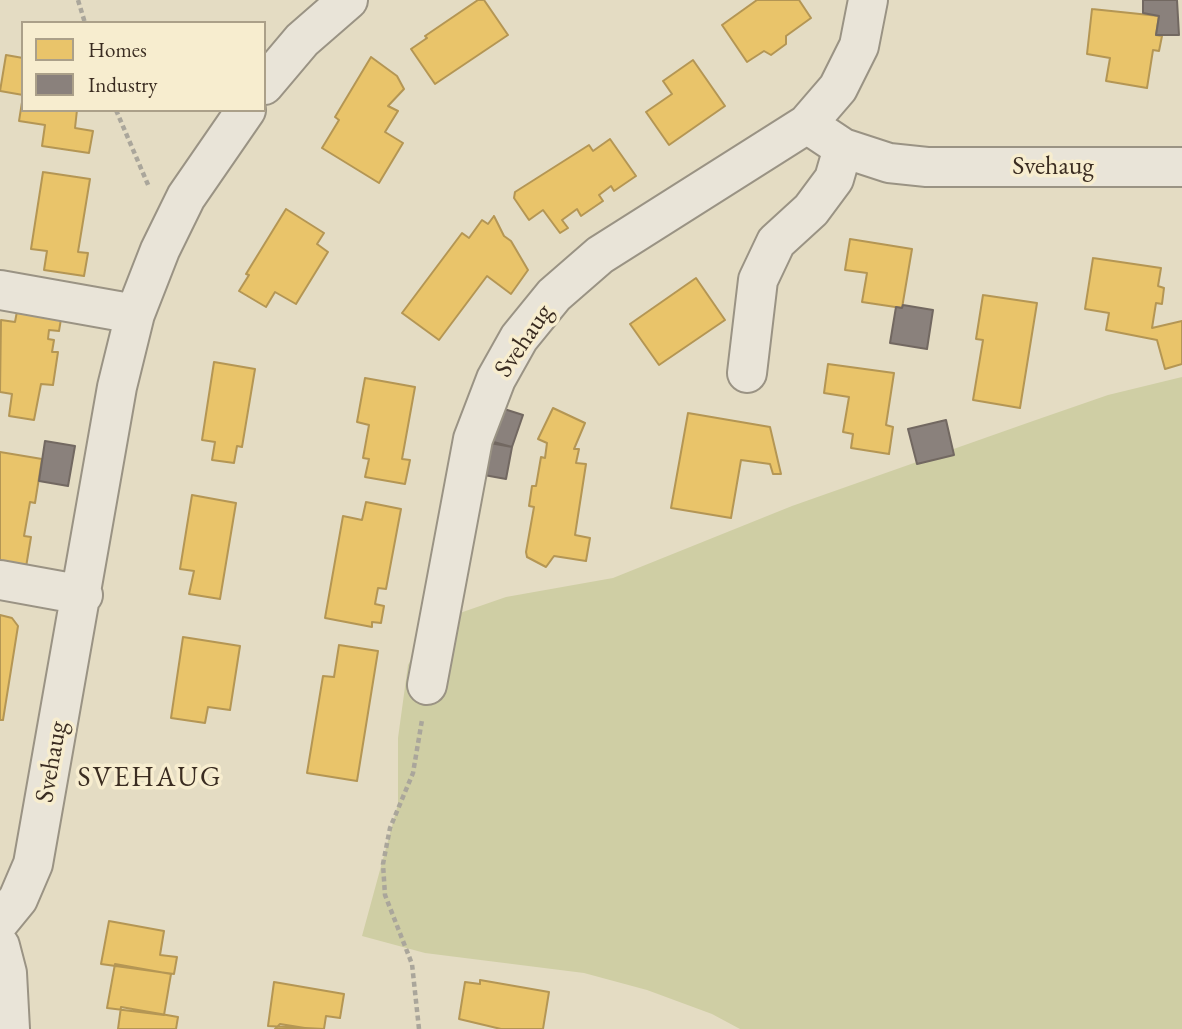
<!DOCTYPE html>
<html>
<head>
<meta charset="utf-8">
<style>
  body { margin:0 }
  #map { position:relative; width:1182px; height:1029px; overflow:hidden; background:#e4dcc3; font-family:"EB Garamond",serif }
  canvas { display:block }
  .legend { position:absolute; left:21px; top:21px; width:245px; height:91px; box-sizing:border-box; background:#f7edcf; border:2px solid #aba089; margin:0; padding:9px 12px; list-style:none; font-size:21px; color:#3a2c21 }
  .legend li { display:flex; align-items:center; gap:14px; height:35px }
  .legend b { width:35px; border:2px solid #aba089 }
</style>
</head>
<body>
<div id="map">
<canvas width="1182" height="1029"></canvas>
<ul class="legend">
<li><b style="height:19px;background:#e9c46a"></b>Homes</li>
<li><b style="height:19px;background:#8a817c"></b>Industry</li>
</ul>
</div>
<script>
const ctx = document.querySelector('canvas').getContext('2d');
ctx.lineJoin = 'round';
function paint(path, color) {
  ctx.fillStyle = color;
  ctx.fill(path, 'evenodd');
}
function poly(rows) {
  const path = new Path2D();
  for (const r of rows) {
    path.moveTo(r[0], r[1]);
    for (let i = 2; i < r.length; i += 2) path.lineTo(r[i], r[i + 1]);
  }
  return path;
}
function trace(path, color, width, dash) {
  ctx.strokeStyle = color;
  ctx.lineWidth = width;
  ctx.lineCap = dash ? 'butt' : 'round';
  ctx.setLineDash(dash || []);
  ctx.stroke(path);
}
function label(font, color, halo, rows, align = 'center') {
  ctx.font = font + ' "EB Garamond",serif';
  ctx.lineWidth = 7;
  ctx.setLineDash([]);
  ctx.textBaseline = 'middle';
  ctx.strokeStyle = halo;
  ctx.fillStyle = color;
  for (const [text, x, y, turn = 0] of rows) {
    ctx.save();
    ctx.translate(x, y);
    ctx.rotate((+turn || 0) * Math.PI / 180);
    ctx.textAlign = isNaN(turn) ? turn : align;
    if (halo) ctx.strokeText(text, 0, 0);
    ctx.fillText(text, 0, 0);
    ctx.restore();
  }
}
const green = poly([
  [1182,377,1182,1029,740,1029,712,1014,647,990,584,973,425,953,362,936,398,804,398,738,408,665,431,623,506,597,613,578,792,506,1033,421,1108,395]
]);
const homes = poly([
  [478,0,484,0,508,35,435,84,411,49,427,38,425,36,478,0],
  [757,0,799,0,811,18,786,36,786,44,771,55,764,51,747,62,722,25,757,0],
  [1092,9,1159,16,1156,35,1162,36,1159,51,1153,50,1147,88,1106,81,1110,58,1087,54,1092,9],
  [6,55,23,58,23,95,0,91,6,55],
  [371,57,397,76,404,89,388,106,398,111,385,132,403,143,379,183,322,148,339,120,335,117,371,57],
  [693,60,725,106,669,145,646,112,672,94,663,81,693,60],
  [23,96,23,110,77,110,75,128,93,131,89,153,42,146,45,125,19,121,23,96],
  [610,139,636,176,614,191,611,186,599,195,603,201,581,216,577,209,562,220,568,228,560,233,543,210,529,220,514,198,515,192,589,145,593,151,610,139],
  [43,172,90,179,78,252,88,253,84,276,44,270,47,251,31,249,43,172],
  [286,209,324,233,317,244,328,252,296,304,275,292,266,307,239,291,249,275,246,274,286,209],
  [494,216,504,236,511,241,528,270,511,294,487,276,439,340,402,313,462,233,469,238,482,220,488,224,494,216],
  [850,239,912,249,902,308,862,302,867,273,845,270,850,239],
  [1093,258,1161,268,1158,286,1164,288,1162,304,1156,303,1152,328,1182,321,1182,364,1165,369,1157,340,1106,330,1109,313,1085,309,1093,258],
  [696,278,725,320,659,365,630,324,696,278],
  [983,295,1037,303,1020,408,973,400,983,340,976,339,983,295],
  [18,306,62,313,59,331,49,330,48,339,54,340,52,352,58,352,53,385,41,384,34,420,9,416,12,394,0,392,1,320,15,322,18,306],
  [214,362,255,369,242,447,237,446,234,463,212,460,215,442,202,440,214,362],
  [828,364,894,373,886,425,893,427,889,454,851,448,853,434,843,432,849,397,824,393,828,364],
  [365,378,415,387,402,459,410,460,405,484,365,477,369,459,363,458,369,425,357,422,365,378],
  [553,408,585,423,574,449,579,449,576,463,586,464,575,535,590,538,586,561,554,556,546,567,527,557,526,552,534,507,529,506,532,486,536,486,541,457,545,458,547,443,538,439,553,408],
  [688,413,770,427,781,474,773,474,770,464,741,460,731,518,671,508,688,413],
  [0,452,42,459,35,503,30,502,24,536,31,537,26,567,0,563,0,452],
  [192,495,236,503,220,599,189,594,194,571,180,569,192,495],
  [366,502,401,509,386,589,378,588,375,604,384,606,381,623,372,622,372,627,325,618,343,516,362,520,366,502],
  [0,615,12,618,18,626,3,720,0,720,0,615],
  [183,637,240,646,230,710,208,707,205,723,171,718,183,637],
  [339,645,378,651,357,781,307,773,323,676,334,677,339,645],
  [109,921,164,931,160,955,177,957,174,974,101,964,109,921],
  [115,964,171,974,164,1015,107,1008,115,964],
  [480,980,549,992,543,1029,501,1029,459,1019,465,982,480,984,480,980],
  [274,982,344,994,340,1018,326,1016,324,1029,268,1026,274,982],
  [121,1007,178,1017,176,1029,118,1029,121,1007],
  [280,1024,311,1029,275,1029,280,1024]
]);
const industry = poly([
  [1143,0,1177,0,1179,35,1156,35,1159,16,1143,13,1143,0],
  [903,305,933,310,927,349,890,343,896,307,902,308,903,305],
  [501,408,523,415,512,447,490,441,501,408],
  [946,420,954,455,917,464,908,429,946,420],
  [45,441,75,446,68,486,39,481,45,441],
  [490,443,512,447,506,479,484,475,490,443]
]);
const path = poly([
  [78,0,85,23],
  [116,110,149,187],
  [419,1029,412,964,385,895,383,864,390,828,413,773,422,720]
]);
const minor = poly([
  [264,85,302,40,348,0],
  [807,124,843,148,889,163,927,167,1182,167],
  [0,290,135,314],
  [747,373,758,280,776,242,811,210,834,179,843,148],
  [0,580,83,595],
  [427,685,473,439,496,379,519,338,554,295,600,255,807,124,838,88,859,46,868,0],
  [0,921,18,899,33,864,117,387,135,314,160,250,186,197,246,110],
  [0,946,7,973,10,1029]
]);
const streetNames = [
  ["Svehaug",1053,167],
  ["Svehaug",524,341,-56],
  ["Svehaug",52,762,-80]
];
const neighbourhoodNames = [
  ["SVEHAUG",150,778]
];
paint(green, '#cfcea4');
paint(homes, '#e9c46a');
trace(homes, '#b49654', 2);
paint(industry, '#8a817c');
trace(industry, '#726861', 2);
trace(minor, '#9a9384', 42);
trace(path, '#aaa69b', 4.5, [5, 3.5]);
trace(minor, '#e9e4d8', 38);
label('26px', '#3a2c21', '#f7edcf', streetNames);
ctx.letterSpacing = '2px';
label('28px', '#3a2c21', '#f7edcf', neighbourhoodNames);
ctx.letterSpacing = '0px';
</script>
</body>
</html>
